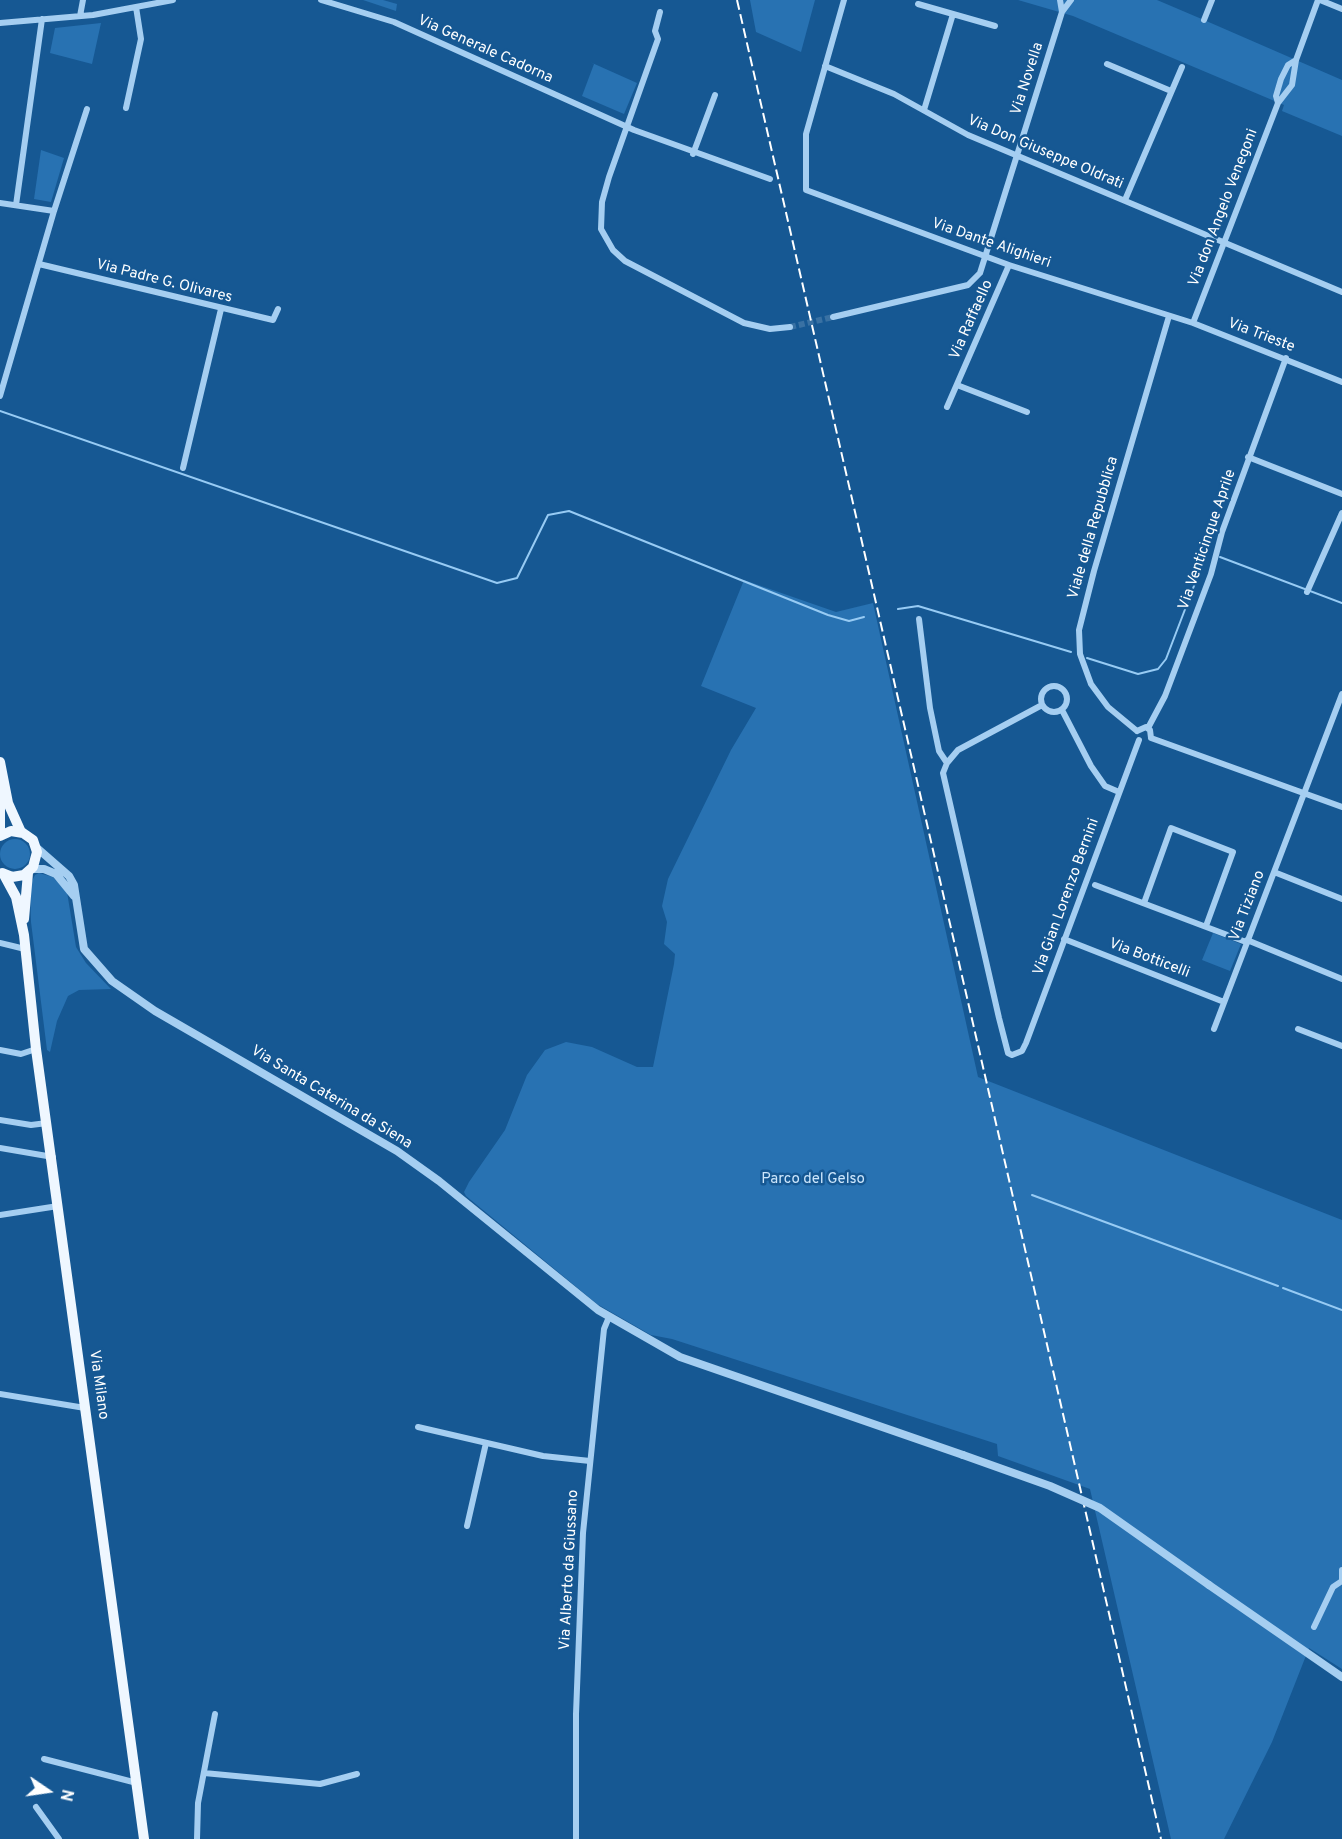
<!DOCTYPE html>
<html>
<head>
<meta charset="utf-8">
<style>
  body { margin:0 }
  #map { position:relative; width:1342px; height:1839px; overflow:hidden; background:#165893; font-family:Overpass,sans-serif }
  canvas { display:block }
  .north { position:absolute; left:18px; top:1761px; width:60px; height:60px; -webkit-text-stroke:4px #165893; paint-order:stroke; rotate:103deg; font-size:16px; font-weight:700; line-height:24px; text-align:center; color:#fff }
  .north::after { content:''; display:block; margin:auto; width:21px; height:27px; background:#fff; clip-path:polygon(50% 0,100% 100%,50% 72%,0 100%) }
</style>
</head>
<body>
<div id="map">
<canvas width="1342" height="1839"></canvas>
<div class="north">N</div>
</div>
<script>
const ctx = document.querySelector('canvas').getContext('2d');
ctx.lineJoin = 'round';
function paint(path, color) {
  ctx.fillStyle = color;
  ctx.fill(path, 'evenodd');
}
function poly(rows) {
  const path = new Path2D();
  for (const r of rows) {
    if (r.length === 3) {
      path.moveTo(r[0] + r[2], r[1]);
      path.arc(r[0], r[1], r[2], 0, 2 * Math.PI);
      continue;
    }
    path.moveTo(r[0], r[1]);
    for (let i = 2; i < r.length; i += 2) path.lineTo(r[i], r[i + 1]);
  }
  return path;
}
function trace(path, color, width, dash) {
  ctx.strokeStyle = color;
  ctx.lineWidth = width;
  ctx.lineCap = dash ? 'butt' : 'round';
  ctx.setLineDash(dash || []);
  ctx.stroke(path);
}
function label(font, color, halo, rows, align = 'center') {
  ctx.font = font + ' Overpass,sans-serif';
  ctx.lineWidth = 5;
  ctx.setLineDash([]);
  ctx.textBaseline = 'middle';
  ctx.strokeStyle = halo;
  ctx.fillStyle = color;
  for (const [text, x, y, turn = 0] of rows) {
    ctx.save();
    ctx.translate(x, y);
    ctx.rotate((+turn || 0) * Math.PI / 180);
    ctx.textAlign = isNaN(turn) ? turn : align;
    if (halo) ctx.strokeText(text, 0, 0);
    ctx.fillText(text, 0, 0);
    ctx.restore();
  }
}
const green = poly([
  [363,0,383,0,397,4,396,11],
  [750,0,815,0,801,52,756,32],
  [1018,0,1157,0,1204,20,1342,80,1342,136,1282,111,1284,105,1073,16],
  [101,23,92,64,50,53,55,28],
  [590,62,637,83,624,114,582,96,594,64],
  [41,150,64,158,51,202,34,199],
  [744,580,836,612,873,603,978,1077,1342,1220,1342,1669,1309,1648,1272,1742,1224,1839,1171,1839,1090,1489,998,1456,997,1444,672,1339,651,1335,597,1304,466,1196,464,1192,469,1182,505,1130,527,1075,545,1050,566,1042,592,1047,637,1067,653,1067,674,964,675,954,664,944,667,922,662,906,668,879,731,750,756,708,701,686],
  [15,854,15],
  [39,873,53,877,67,892,76,947,86,963,111,989,79,990,68,996,57,1021,50,1052,47,1050,31,922,30,885,35,875],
  [1213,933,1241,944,1230,971,1202,960]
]);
const stream = poly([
  [0,411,497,583,517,578,548,515,569,511,828,615,849,621,864,617],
  [1220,557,1342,603],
  [898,609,918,606,1071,652],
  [1087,658,1138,674,1158,669,1166,659,1202,565],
  [1032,1195,1278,1286],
  [1283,1288,1342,1310]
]);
const minorTunnel = poly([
  [790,327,833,317]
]);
const minor = poly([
  [321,0,394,22,634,130,770,179],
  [844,0,806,134,806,190,1009,265,1193,323,1342,382],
  [1060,0,1062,12],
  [1320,0,1342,9],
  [918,4,995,26],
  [660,12,655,31,658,39,609,177,602,202,601,229,613,250,625,261,744,323,770,329,790,327],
  [80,16,83,0],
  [1204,20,1212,0],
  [0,23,93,15,173,0],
  [1107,64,1171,91],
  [825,66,894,94,968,135,1342,292],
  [1278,103,1292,85,1296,60,1318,0],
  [126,108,141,39,136,7],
  [924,110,953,14],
  [693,154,715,95],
  [1125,200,1182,67],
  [0,203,54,211,0,396],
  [16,205,42,19],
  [54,211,87,109],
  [39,264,273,320,278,309],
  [833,317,968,285,980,273,1062,12,1071,0],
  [1193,323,1278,103,1276,96,1281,79,1288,65,1296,60],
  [957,385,1027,412],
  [947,407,1009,265],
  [1248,457,1342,494],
  [183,468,221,309],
  [1307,592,1342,513],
  [919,619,930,708,939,751,947,763],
  [1054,699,13],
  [1042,705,958,750,947,763,943,773,999,1018,1008,1053,1012,1055,1022,1051,1026,1043,1139,740],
  [1062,710,1091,766,1105,786,1119,792],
  [1148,728,1165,696,1211,574,1222,532,1286,358],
  [1137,731,1108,707,1091,684,1080,654,1079,630,1094,571,1169,316],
  [1137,731,1146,727,1150,730,1151,738],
  [1151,738,1342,807],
  [1274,872,1342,899],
  [1095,885,1246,942],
  [1144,903,1171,828,1233,852,1206,926],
  [1064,939,1224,1002],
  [1247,940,1342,979],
  [0,943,25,949],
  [1214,1029,1342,694],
  [1298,1029,1342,1046],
  [0,1050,21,1054,36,1049],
  [0,1120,31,1125,47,1123],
  [0,1148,53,1157],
  [0,1215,58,1206],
  [0,1394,85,1408],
  [418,1427,543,1456,590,1461],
  [467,1526,486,1443],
  [1342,1570,1342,1580],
  [1314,1627,1333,1587,1342,1581],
  [44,1759,137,1783],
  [204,1773,320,1784,357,1774],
  [36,1807,59,1839],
  [197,1839,198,1803,215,1714],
  [576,1839,576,1714,583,1533,604,1329,609,1317]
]);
const tertiary = poly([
  [37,848,69,876,74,885,84,949,112,981,155,1011,397,1151,439,1181,598,1310,680,1357,963,1455],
  [32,869,44,869,56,874,74,896],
  [1209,1585,1342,1677]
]);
const primary = poly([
  [0,762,8,803,21,832],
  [0,835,0,788],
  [0,836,11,831,23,833,33,840,37,852,33,867,24,875,12,877,2,873],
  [4,875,16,897,24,935,36,1049,144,1839],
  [24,919,28,873]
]);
const rail = poly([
  [737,0,1161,1839]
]);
const tertiaryBridge = poly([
  [963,1455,1050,1486,1100,1508,1209,1585]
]);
const streetNames = [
  ["Via Generale Cadorna",485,50,24],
  ["Via Novella",1028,79,-72],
  ["Via Don Giuseppe Oldrati",1045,153,23],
  ["Via don Angelo Venegoni",1224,208,-69],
  ["Via Dante Alighieri",991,244,19],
  ["Via Padre G. Olivares",164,282,14],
  ["Via Raffaello",972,320,-66],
  ["Via Trieste",1261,336,21],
  ["Viale della Repubblica",1094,528,-74],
  ["Via Venticinque Aprile",1208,540,-71],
  ["Via Gian Lorenzo Bernini",1067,897,-70],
  ["Via Tiziano",1248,906,-69],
  ["Via Botticelli",1149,959,21],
  ["Via Santa Caterina da Siena",331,1098,31],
  ["Via Milano",98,1385,82],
  ["Via Alberto da Giussano",570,1570,-87]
];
const parkNames = [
  ["Parco del Gelso",813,1180]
];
paint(green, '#2872b2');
trace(stream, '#97cbf4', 2);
trace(minorTunnel, '#3971a3', 6, [6, 3]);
trace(minor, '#a5cef1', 6);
trace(tertiary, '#a5cef1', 8);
trace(primary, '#eff7ff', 10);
trace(rail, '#fff', 2, [10, 4.5]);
trace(tertiaryBridge, '#a5cef1', 8);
label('15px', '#fff', '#165893', streetNames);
label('15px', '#cce6fc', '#165893', parkNames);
</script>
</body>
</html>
